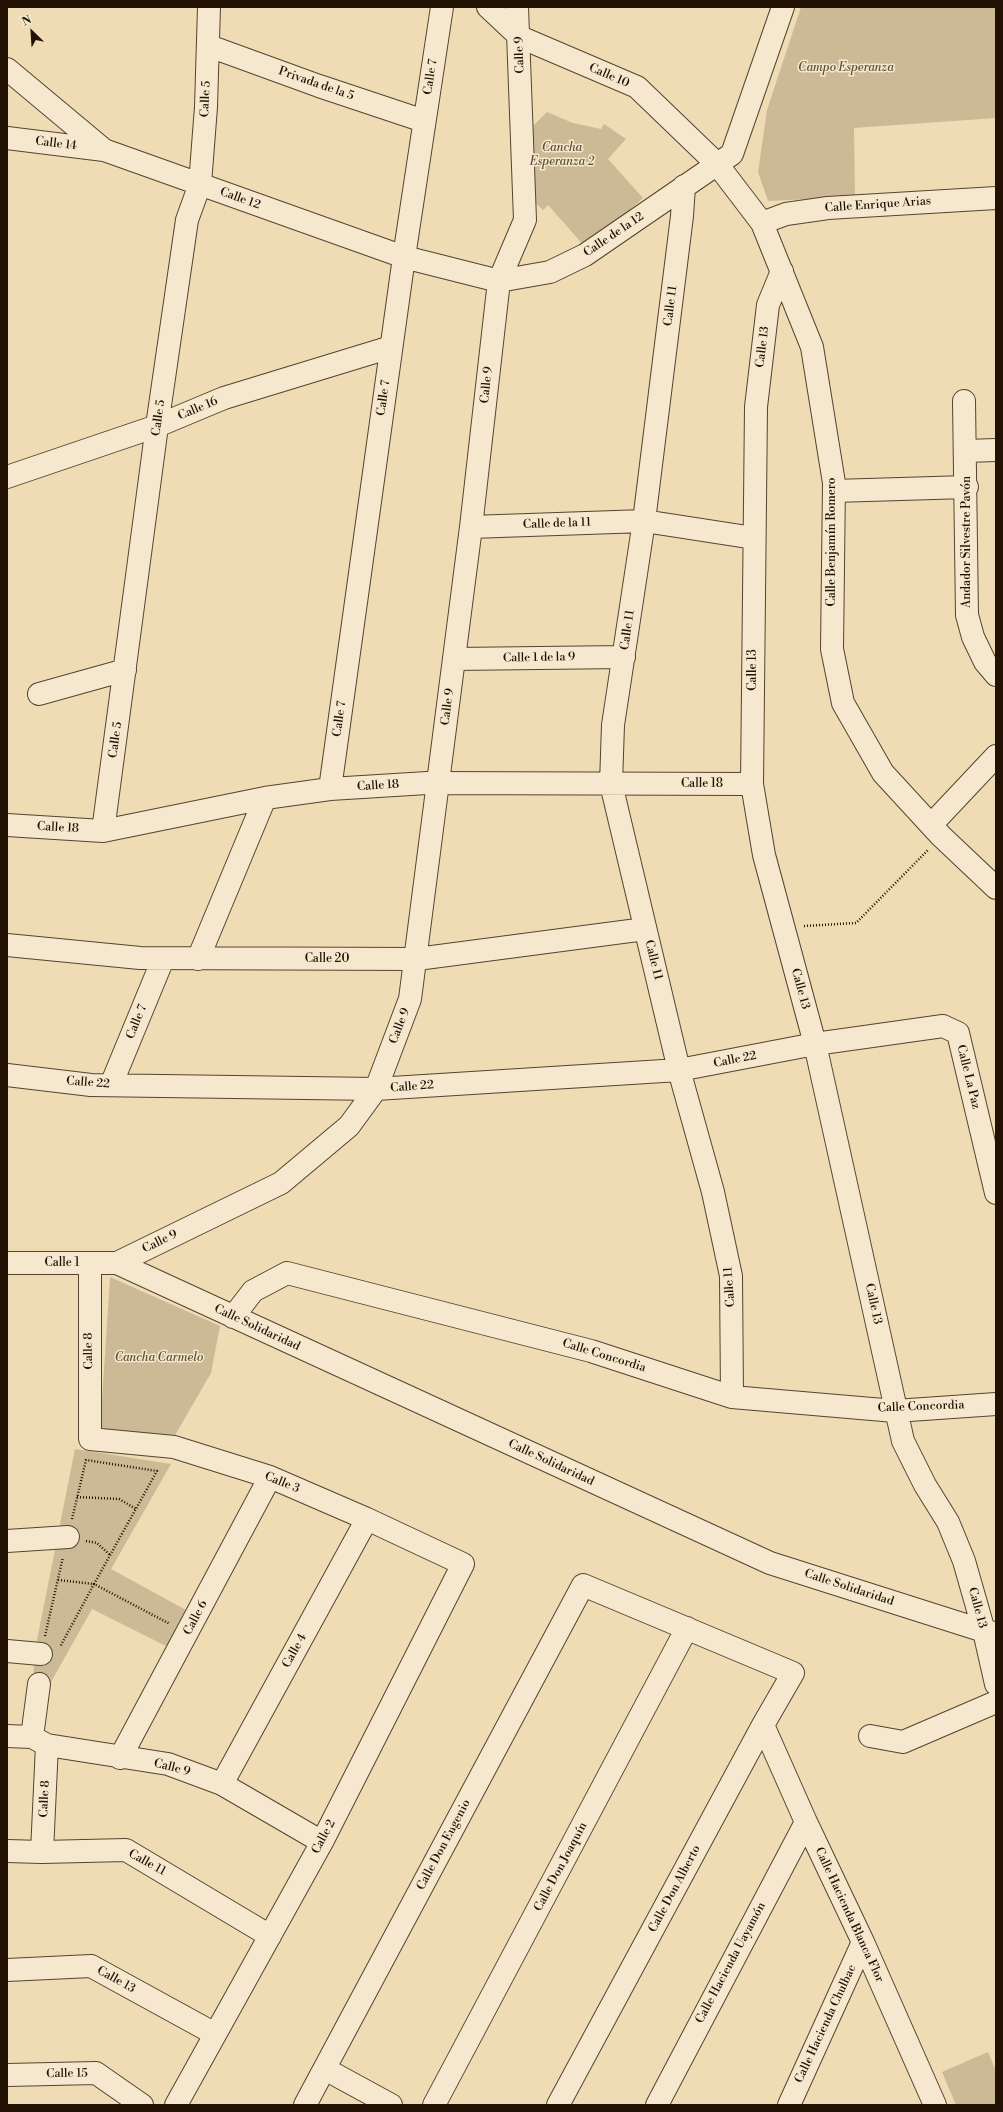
<!DOCTYPE html>
<html>
<head>
<meta charset="utf-8">
<style>
  body { margin:0 }
  #map { position:relative; width:1003px; height:2112px; overflow:hidden; background:#efdcb4; font-family:"Libre Bodoni",serif }
  canvas { display:block }
  .frame { position:absolute; inset:0; border:8px solid #211203; pointer-events:none }
  .north { position:absolute; left:12px; top:12px; width:40px; height:40px; -webkit-text-stroke:3px #f5e8ce; paint-order:stroke; rotate:335deg; font-size:11px; font-weight:700; line-height:16px; text-align:center; color:#211203 }
  .north::after { content:''; display:block; margin:auto; width:14px; height:18px; background:#211203; clip-path:polygon(50% 0,100% 100%,50% 72%,0 100%) }
</style>
</head>
<body>
<div id="map">
<canvas width="1003" height="2112"></canvas>
<div class="frame"></div>
<div class="north">N</div>
</div>
<script>
const ctx = document.querySelector('canvas').getContext('2d');
ctx.lineJoin = 'round';
function paint(path, color) {
  ctx.fillStyle = color;
  ctx.fill(path, 'evenodd');
}
function poly(rows) {
  const path = new Path2D();
  for (const r of rows) {
    path.moveTo(r[0], r[1]);
    for (let i = 2; i < r.length; i += 2) path.lineTo(r[i], r[i + 1]);
  }
  return path;
}
function trace(path, color, width, dash) {
  ctx.strokeStyle = color;
  ctx.lineWidth = width;
  ctx.lineCap = dash ? 'butt' : 'round';
  ctx.setLineDash(dash || []);
  ctx.stroke(path);
}
function label(font, color, halo, rows, align = 'center') {
  ctx.font = font + ' "Libre Bodoni",serif';
  ctx.lineWidth = 3;
  ctx.setLineDash([]);
  ctx.textBaseline = 'middle';
  ctx.strokeStyle = halo;
  ctx.fillStyle = color;
  for (const [text, x, y, turn = 0] of rows) {
    ctx.save();
    ctx.translate(x, y);
    ctx.rotate((+turn || 0) * Math.PI / 180);
    ctx.textAlign = isNaN(turn) ? turn : align;
    if (halo) ctx.strokeText(text, 0, 0);
    ctx.fillText(text, 0, 0);
    ctx.restore();
  }
}
const green = poly([
  [801,7,996,7,996,118,854,128,855,197,768,201,758,172,767,110],
  [547,112,573,123,601,129,604,124,626,139,608,159,643,198,587,249,548,205,543,210,530,198,528,131],
  [110,1277,220,1326,211,1373,174,1437,100,1431],
  [75,1449,171,1464,111,1569,197,1616,178,1652,92,1609,33,1714,34,1655],
  [988,2052,996,2071,996,2105,956,2105,942,2072]
]);
const path = poly([
  [804,926,856,923,928,850],
  [77,1497,119,1499,136,1509],
  [72,1519,86,1460,157,1471,94,1584,170,1624],
  [86,1541,97,1543,110,1555],
  [58,1580,94,1584,60,1647],
  [45,1636,63,1557]
]);
const minor = poly([
  [488,7,520,37,637,87,717,164,762,223,812,347,834,483,832,649,843,703,883,773,941,836,996,888],
  [209,46,319,86,424,121],
  [7,69,104,150,404,257,499,281,550,272,585,255,732,154,783,7],
  [7,138,104,150],
  [684,186,682,216,644,521,613,725,611,784,679,1070,713,1192,731,1276,732,1397],
  [762,223,786,214,828,208,996,198],
  [782,271,768,305,756,407,752,784,764,855,815,1044,903,1441,925,1485,948,1522,964,1561,984,1631,996,1684],
  [964,401,967,615,973,637,985,662,996,675],
  [966,451,996,450],
  [7,477,157,426,224,398,391,347],
  [834,491,967,487],
  [471,527,644,521,754,538],
  [454,659,624,657],
  [39,694,125,670],
  [330,789,404,257,442,7],
  [7,825,103,831,265,798,330,789,427,783,752,784],
  [931,825,996,756],
  [103,831,157,426,187,220,200,184,206,107,209,7],
  [7,945,140,958,417,959,645,929],
  [198,959,265,798],
  [7,1075,91,1085,376,1089,679,1070,815,1044,943,1026,958,1033,996,1193],
  [111,1085,163,959],
  [7,1263,117,1263,770,1563,984,1631,995,1633],
  [90,1263,90,1439,174,1447,270,1477,367,1519,463,1564,322,1842,176,2105],
  [117,1263,281,1183,349,1126,376,1089,410,999,471,527,499,281,525,220,517,7],
  [233,1317,253,1291,287,1273,591,1351,732,1397,895,1411,996,1404],
  [7,1541,68,1537],
  [7,1651,41,1654],
  [763,1725,806,1822,863,1942,935,2105],
  [7,1736,32,1737,47,1745,168,1764,222,1784,322,1842],
  [870,1736,903,1742,996,1702],
  [32,1737,39,1684],
  [120,1758,270,1477],
  [222,1784,367,1519],
  [7,1851,42,1852,126,1850,270,1936],
  [42,1852,47,1745],
  [7,1970,91,1966,215,2034],
  [325,2069,391,2105],
  [7,2075,96,2073,142,2105],
  [305,2105,583,1585,793,1673,763,1725,558,2105],
  [434,2105,687,1628],
  [657,2105,806,1822],
  [789,2105,863,1942]
]);
const streetNames = [
  ["Calle 9",520,55,-92],
  ["Calle 10",609,76,23],
  ["Calle 7",431,77,-81],
  ["Privada de la 5",316,84,19],
  ["Calle 5",206,99,-87],
  ["Calle 14",56,144,7],
  ["Calle 12",240,199,20],
  ["Calle Enrique Arias",878,205,-4],
  ["Calle de la 12",614,235,-34],
  ["Calle 11",671,306,-83],
  ["Calle 13",763,347,-83],
  ["Calle 9",487,385,-84],
  ["Calle 7",384,398,-82],
  ["Calle 16",198,409,-23],
  ["Calle 5",159,418,-82],
  ["Calle de la 11",557,524,-2],
  ["Calle Benjamín Romero",832,542,-90],
  ["Andador Silvestre Pavón",967,542,-90],
  ["Calle 11",628,630,-82],
  ["Calle 1 de la 9",539,658,-1],
  ["Calle 13",753,670,-90],
  ["Calle 9",448,707,-83],
  ["Calle 7",340,719,-82],
  ["Calle 5",116,740,-82],
  ["Calle 18",702,784],
  ["Calle 18",378,786,-4],
  ["Calle 18",58,828,3],
  ["Calle 20",327,959],
  ["Calle 11",653,960,76],
  ["Calle 13",800,989,75],
  ["Calle 7",137,1022,-68],
  ["Calle 9",400,1026,-69],
  ["Calle 22",735,1060,-11],
  ["Calle La Paz",968,1077,76],
  ["Calle 22",88,1083,4],
  ["Calle 22",412,1087,-4],
  ["Calle 9",160,1242,-26],
  ["Calle 1",62,1263],
  ["Calle 11",730,1287,-94],
  ["Calle 13",873,1304,78],
  ["Calle Solidaridad",257,1328,25],
  ["Calle 8",89,1351,-91],
  ["Calle Concordia",604,1356,17],
  ["Calle Concordia",921,1407,-2],
  ["Calle Solidaridad",551,1463,25],
  ["Calle 3",282,1483,22],
  ["Calle Solidaridad",849,1588,18],
  ["Calle 13",977,1608,75],
  ["Calle 6",196,1618,-62],
  ["Calle 4",295,1651,-61],
  ["Calle 9",172,1768,14],
  ["Calle 8",45,1799,-87],
  ["Calle 2",324,1837,-62],
  ["Calle Don Eugenio",444,1845,-62],
  ["Calle 11",147,1863,29],
  ["Calle Don Joaquín",561,1867,-62],
  ["Calle Don Alberto",675,1889,-62],
  ["Calle Hacienda Blanca Flor",849,1915,65],
  ["Calle Hacienda Uayamón",731,1963,-62],
  ["Calle 13",116,1980,29],
  ["Calle Hacienda Chulbac",826,2024,-65],
  ["Calle 15",67,2074,-1]
];
const parkNames = [
  ["Campo Esperanza",846,68],
  ["Cancha",562,148],
  ["Esperanza 2",562,162],
  ["Cancha Carmelo",159,1358]
];
paint(green, '#ccba96');
trace(minor, '#54442f', 24);
trace(path, '#211203', 2.5, [1, 2]);
trace(minor, '#f5e8ce', 22);
label('12px', '#211203', '#f5e8ce', streetNames);
label('italic 12px', '#5d4d36', '#f5e8ce', parkNames);
</script>
</body>
</html>
